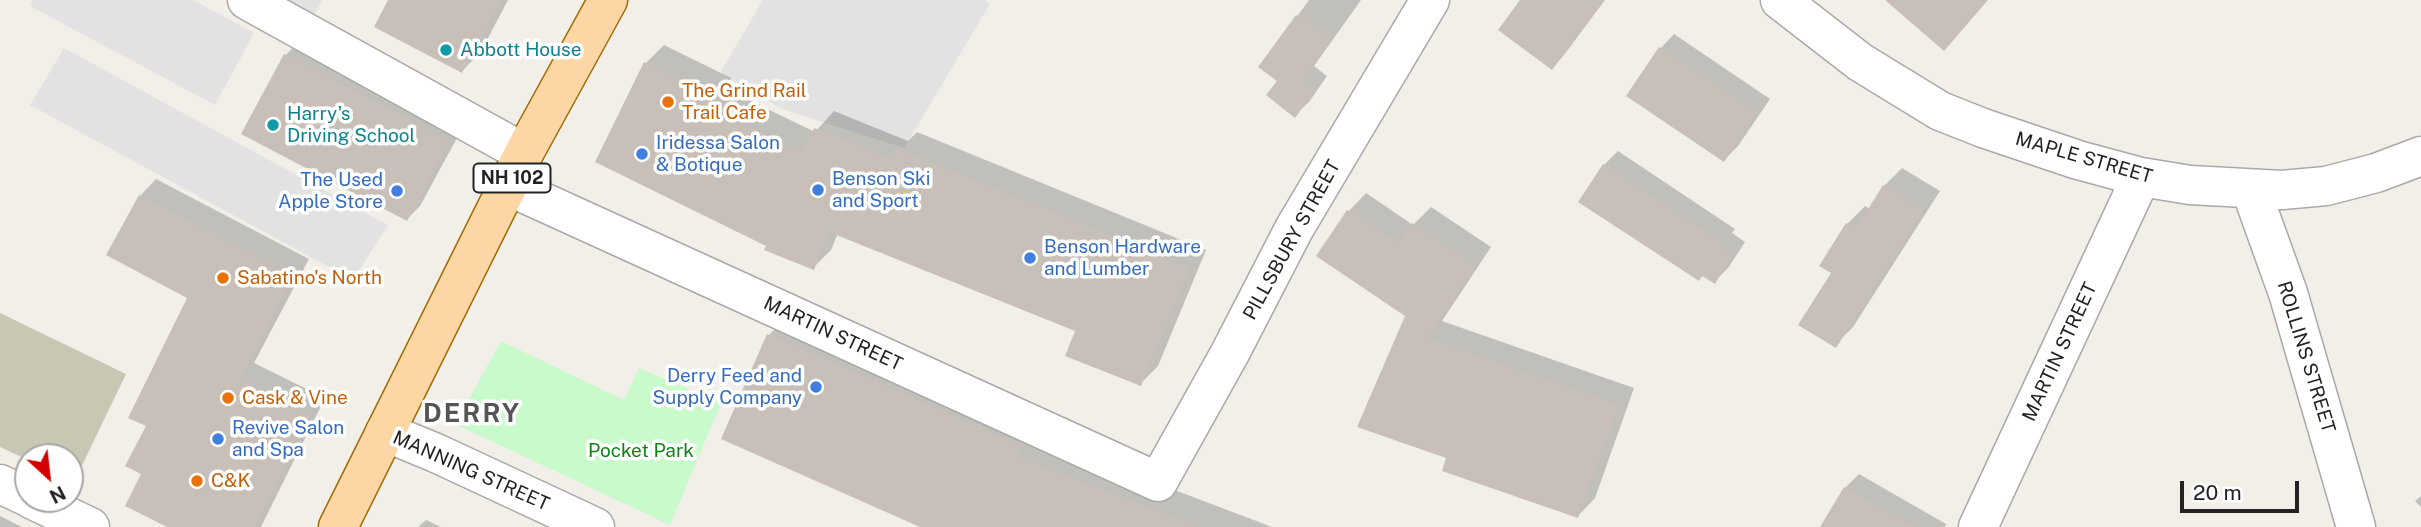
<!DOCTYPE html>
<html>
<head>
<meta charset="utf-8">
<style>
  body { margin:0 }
  #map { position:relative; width:2421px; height:527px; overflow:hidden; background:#f2efe9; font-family:"Public Sans",sans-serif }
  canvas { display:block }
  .north { position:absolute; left:14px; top:443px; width:70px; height:70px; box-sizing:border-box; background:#fff; border:2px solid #a7a7a7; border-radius:50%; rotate:153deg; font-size:19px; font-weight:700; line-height:28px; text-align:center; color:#222 }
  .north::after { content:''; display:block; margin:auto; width:24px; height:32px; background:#d40000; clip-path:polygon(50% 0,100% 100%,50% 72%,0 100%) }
  .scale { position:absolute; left:2180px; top:481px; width:119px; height:32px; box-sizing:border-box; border:4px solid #222; border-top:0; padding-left:9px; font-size:21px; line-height:24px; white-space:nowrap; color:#222; -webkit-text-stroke:5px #fff; paint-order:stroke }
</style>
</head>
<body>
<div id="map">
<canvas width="2421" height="527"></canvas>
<div class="north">N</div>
<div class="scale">20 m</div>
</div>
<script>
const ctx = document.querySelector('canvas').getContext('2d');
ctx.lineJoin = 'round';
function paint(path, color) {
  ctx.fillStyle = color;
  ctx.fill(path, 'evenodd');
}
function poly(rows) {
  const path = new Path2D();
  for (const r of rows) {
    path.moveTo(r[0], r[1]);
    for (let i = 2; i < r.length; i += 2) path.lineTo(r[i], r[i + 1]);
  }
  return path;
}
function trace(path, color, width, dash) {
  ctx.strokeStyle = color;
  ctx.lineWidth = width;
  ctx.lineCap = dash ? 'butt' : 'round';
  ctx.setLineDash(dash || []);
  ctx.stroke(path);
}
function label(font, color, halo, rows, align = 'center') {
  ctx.font = font + ' "Public Sans",sans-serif';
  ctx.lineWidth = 7;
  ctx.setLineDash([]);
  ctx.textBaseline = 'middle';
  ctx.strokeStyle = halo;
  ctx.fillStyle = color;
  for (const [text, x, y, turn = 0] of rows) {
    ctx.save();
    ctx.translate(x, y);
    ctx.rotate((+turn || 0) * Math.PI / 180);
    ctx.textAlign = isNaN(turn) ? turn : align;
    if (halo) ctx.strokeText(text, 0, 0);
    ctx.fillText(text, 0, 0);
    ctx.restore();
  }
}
const construction = poly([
  [0,313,126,374,74,482,70,481,70,457,28,457,28,460,0,447]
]);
const park = poly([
  [501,341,624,400,639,368,721,403,670,525,455,424]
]);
const parking = poly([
  [33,0,193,0,254,33,215,105,30,6],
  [282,0,322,0,313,17],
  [763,0,984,0,990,4,904,148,782,109,720,73],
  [64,48,388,225,353,280,30,105]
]);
const shadow = poly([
  [390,0,508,0,480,53,462,71],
  [1309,0,1361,0,1314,66,1327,76,1309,102,1295,115,1279,80,1260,67],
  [1522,0,1605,0,1564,55,1552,68],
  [1674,34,1770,99,1738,146,1724,160,1628,96,1661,48],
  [299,41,463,127,420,206,407,219,286,55],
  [664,45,731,78,726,89,815,132,834,111,908,141,917,132,1206,250,1158,366,1140,384,1078,330,838,233,831,250,813,268,597,161,646,63],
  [1618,151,1735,229,1732,233,1745,242,1728,268,1714,282,1703,274,1604,165],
  [1902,168,1940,191,1853,327,1835,345,1833,273,1847,224,1865,206,1870,209,1884,186],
  [156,179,309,259,254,363,325,398,261,527,171,527,143,473,148,425,190,297,140,196],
  [1366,193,1413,225,1431,207,1491,247,1442,321,1634,388,1595,498,1578,516,1448,457,1407,315,1318,256,1349,211],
  [789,315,1035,437,1272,527,924,527,769,335],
  [1859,474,1946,524,1945,527,1822,527,1845,488],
  [2421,496,2421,507,2415,501],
  [0,516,22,527,0,527],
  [426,520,441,527,418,527]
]);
const building = poly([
  [388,0,501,0,462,73,374,27],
  [1520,0,1604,0,1552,70,1498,30],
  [1885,0,1988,0,1944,51],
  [1296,15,1331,40,1301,81,1315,90,1295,118,1266,95,1277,81,1258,67],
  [1659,47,1757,113,1724,162,1626,96],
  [284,54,450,141,407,221,241,134],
  [644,62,714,96,709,107,804,154,814,128,893,160,897,149,1189,268,1141,386,1065,356,1075,331,829,232,814,270,764,250,766,246,595,162],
  [1603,164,1723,243,1720,248,1732,256,1715,284,1702,276,1699,281,1578,202],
  [1883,185,1923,210,1836,348,1798,325,1831,273,1819,266,1846,223,1856,229],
  [139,195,294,276,239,379,310,415,254,527,167,527,125,506,141,474,125,466,146,426,128,418,187,298,106,255],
  [1347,210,1398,243,1412,223,1475,265,1427,338,1618,405,1578,518,1442,471,1446,458,1357,427,1405,316,1316,256],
  [767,334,1021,446,1016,457,1191,524,1191,527,920,527,721,439],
  [1844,487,1914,527,1820,527]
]);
const street = poly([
  [247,0,524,153],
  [1780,0,1860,62,1940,111,1983,128,2078,160,2141,177,2190,185,2282,190,2326,186,2376,173,2421,156],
  [508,186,1158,482,1230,353,1294,229,1430,0],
  [2251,190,2288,293,2356,527],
  [385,432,436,453,595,527],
  [0,484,28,497],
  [31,499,90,527],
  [1978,527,2141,177]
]);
const primary = poly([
  [338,527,524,153,608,0]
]);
const markers = [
  [446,50,7,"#0f9aa8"],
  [668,102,7,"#e8710a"],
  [273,125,7,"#0f9aa8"],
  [642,154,7,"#3f7fe0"],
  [818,190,7,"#3f7fe0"],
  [397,191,7,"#3f7fe0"],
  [1030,258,7,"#3f7fe0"],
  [223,278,7,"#e8710a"],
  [816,387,7,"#3f7fe0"],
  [228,398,7,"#e8710a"],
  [218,439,7,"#3f7fe0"],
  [197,481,7,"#e8710a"]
];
const shields = [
  [512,178,77]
];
const shieldNames = [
  ["NH 102",512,178]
];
const cultureNames = [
  ["Abbott House",460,50],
  ["Harry's",287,114],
  ["Driving School",287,136]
];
const foodNames = [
  ["The Grind Rail",682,91],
  ["Trail Cafe",682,113],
  ["Sabatino's North",237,278],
  ["Cask & Vine",242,398],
  ["C&K",211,481]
];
const shopNames = [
  ["Iridessa Salon",656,143],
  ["& Botique",656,165],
  ["Benson Ski",832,179],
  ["and Sport",832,201],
  ["The Used",383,180,"right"],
  ["Apple Store",383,202,"right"],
  ["Benson Hardware",1044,247],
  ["and Lumber",1044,269],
  ["Derry Feed and",802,376,"right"],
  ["Supply Company",802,398,"right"],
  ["Revive Salon",232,428],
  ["and Spa",232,450]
];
const streetNames = [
  ["MAPLE STREET",2084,158,16],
  ["PILLSBURY STREET",1292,240,-61],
  ["MARTIN STREET",833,334,25],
  ["MARTIN STREET",2060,352,-65],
  ["ROLLINS STREET",2306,357,73],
  ["MANNING STREET",471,471,24]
];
const parkNames = [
  ["Pocket Park",641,451]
];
const districtNames = [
  ["DERRY",472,414]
];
paint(construction, '#c7c7b4');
paint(park, '#c8facc');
paint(parking, '#e2e2e2');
paint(shadow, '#0003');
paint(building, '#c7bfb8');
trace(street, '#a9a9a9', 41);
trace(primary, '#a06b00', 41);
trace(street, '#fff', 38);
trace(primary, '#fcd6a4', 38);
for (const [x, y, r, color] of markers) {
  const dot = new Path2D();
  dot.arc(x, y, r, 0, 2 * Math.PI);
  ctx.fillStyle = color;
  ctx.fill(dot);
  trace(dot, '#fff', 2.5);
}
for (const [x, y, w] of shields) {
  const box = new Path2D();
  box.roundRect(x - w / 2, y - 14.5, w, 29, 5);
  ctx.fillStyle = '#fff';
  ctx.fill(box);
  trace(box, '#222', 2);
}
label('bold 18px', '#222', null, shieldNames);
label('19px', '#0d838f', '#fff', cultureNames, 'left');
label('19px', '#c56008', '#fff', foodNames, 'left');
label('19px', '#366cbe', '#fff', shopNames, 'left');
label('19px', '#222', '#fff', streetNames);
label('19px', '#0c8416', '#fff', parkNames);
ctx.letterSpacing = '2px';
label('bold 26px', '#555', '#fff', districtNames);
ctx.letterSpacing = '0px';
</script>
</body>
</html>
